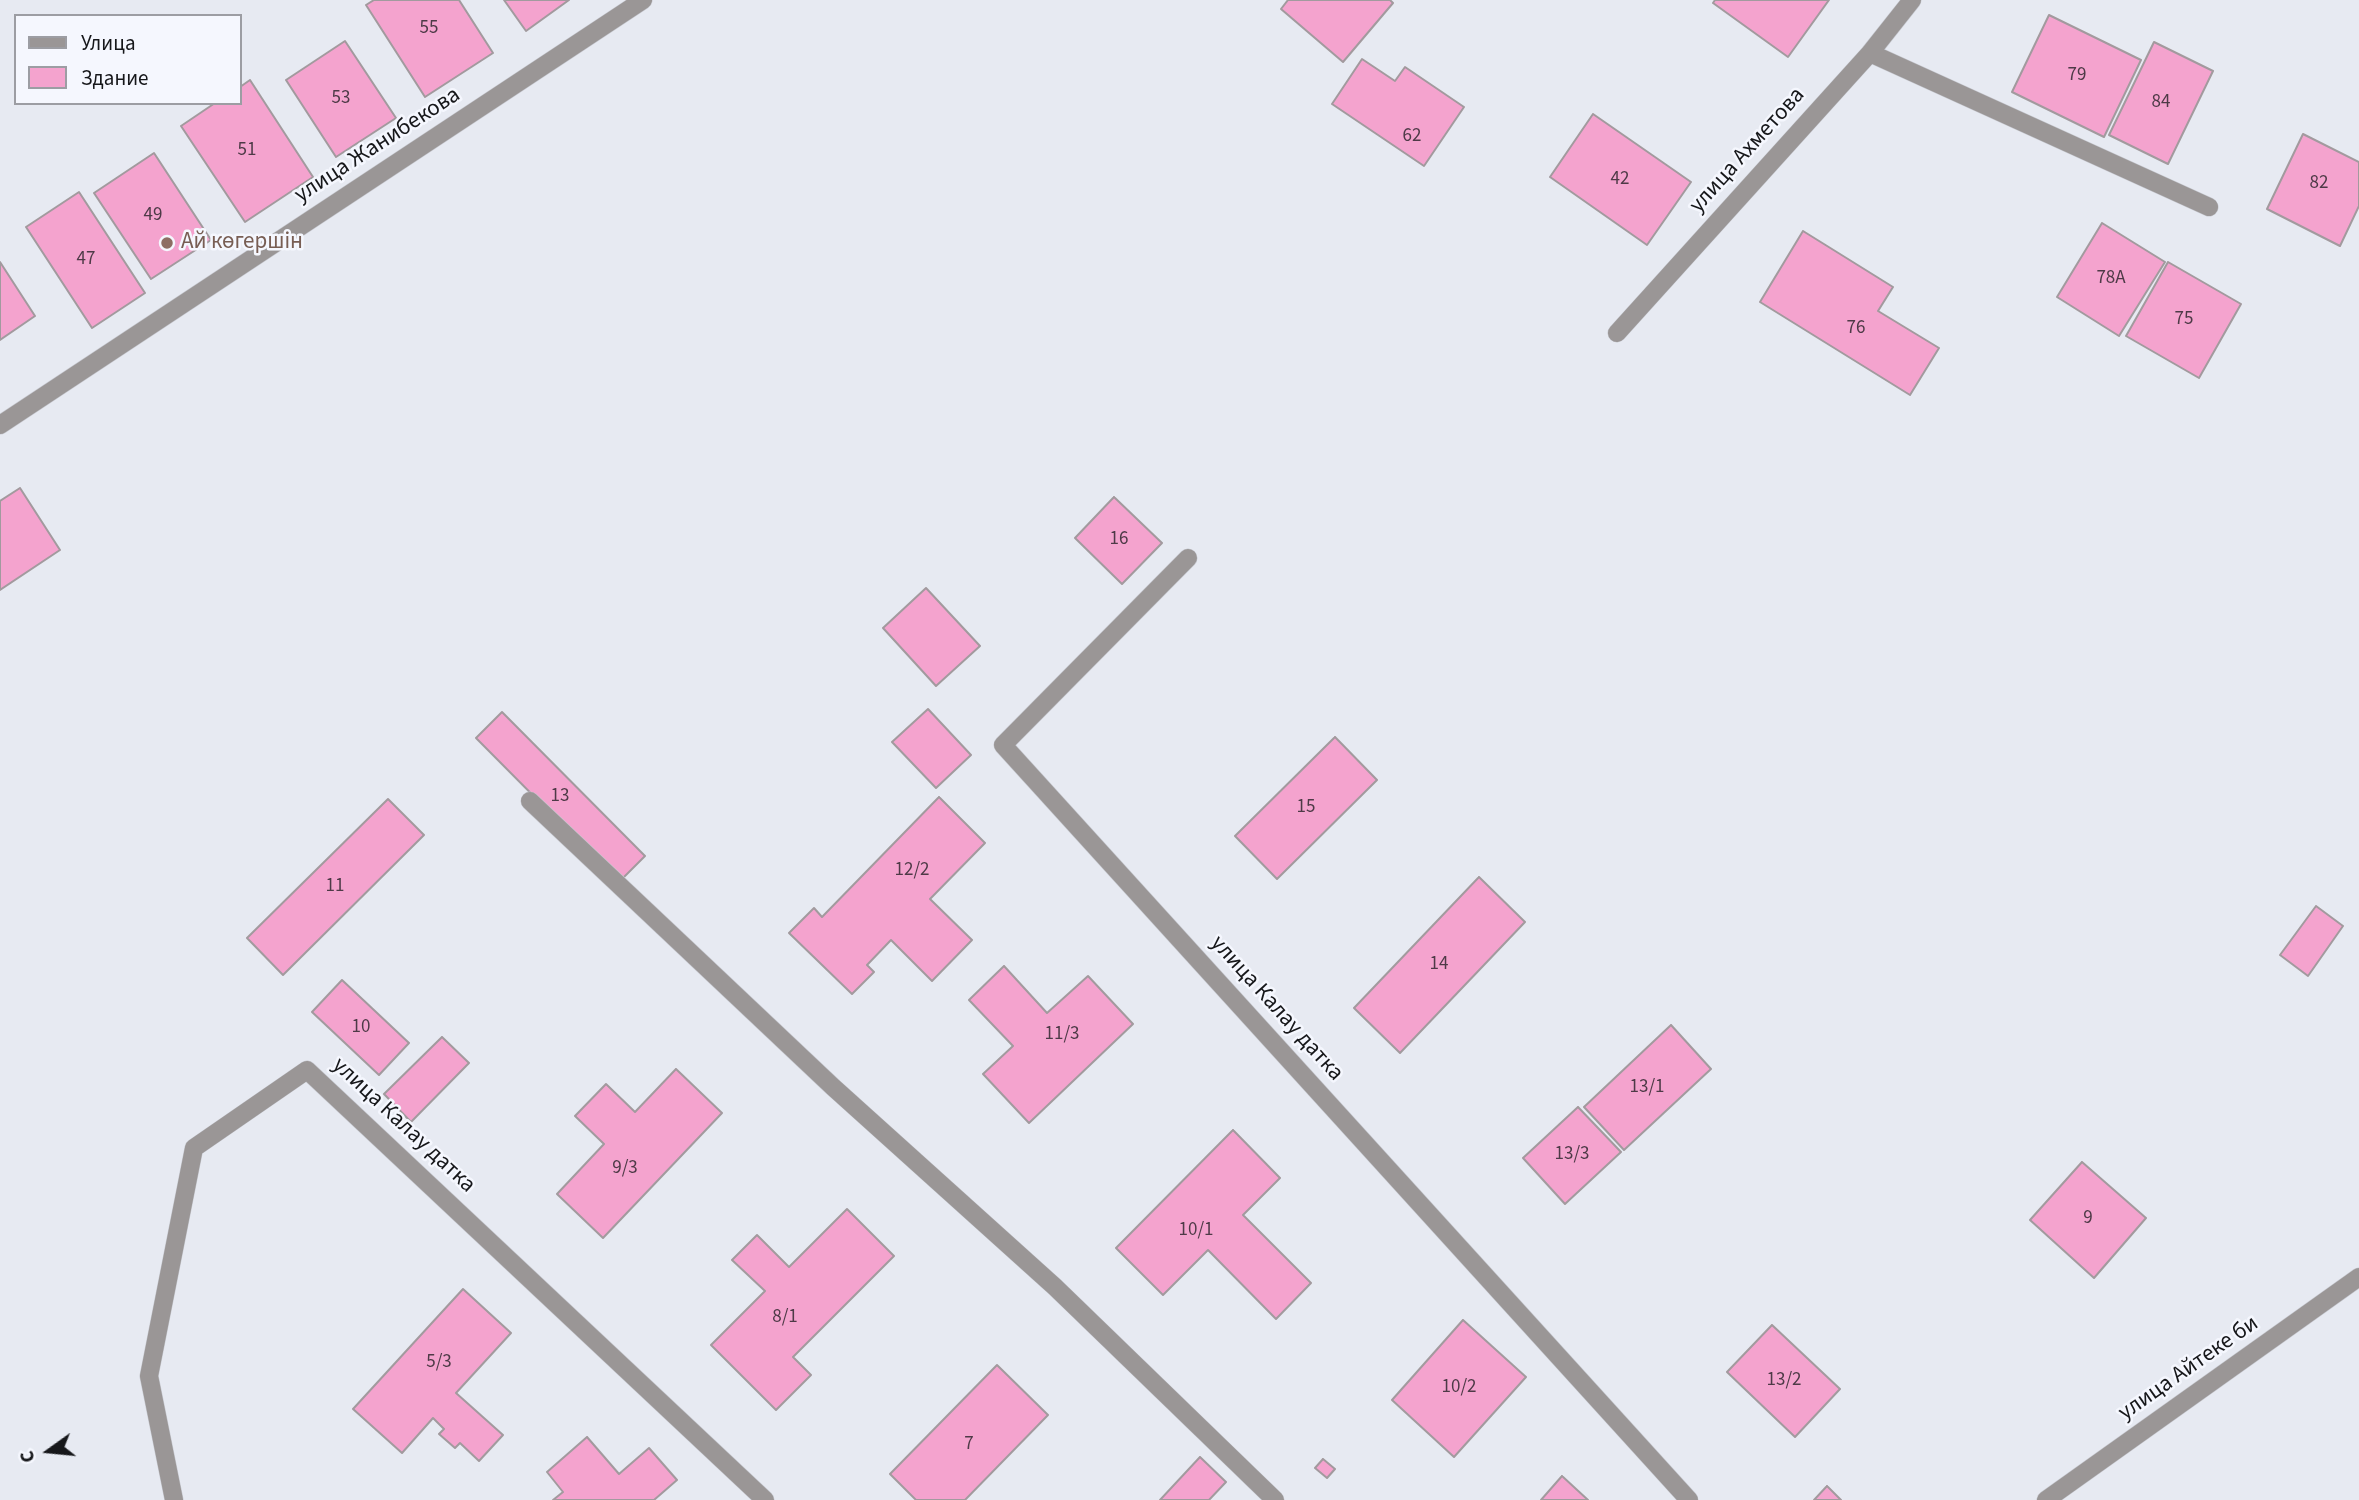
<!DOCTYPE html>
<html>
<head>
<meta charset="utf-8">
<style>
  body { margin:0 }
  #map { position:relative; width:2359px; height:1500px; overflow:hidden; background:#e7eaf2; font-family:"Source Sans 3",sans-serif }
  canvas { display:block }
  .legend { position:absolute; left:14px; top:14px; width:228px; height:91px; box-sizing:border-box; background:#f5f7fe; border:2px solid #9c9da3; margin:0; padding:9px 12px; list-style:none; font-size:21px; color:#16171a }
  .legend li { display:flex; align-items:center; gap:14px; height:35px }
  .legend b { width:35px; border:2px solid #9c9da3 }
  .north { position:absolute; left:14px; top:1416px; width:70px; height:70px; -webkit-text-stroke:5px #f5f7fe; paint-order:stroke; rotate:255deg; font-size:19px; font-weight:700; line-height:28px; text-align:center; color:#16171a }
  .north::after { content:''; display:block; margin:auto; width:24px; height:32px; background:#16171a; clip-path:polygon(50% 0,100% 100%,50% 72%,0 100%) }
</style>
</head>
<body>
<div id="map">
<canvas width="2359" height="1500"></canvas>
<ul class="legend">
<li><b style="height:9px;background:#9a9696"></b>Улица</li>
<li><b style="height:19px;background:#f4a3ce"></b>Здание</li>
</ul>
<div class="north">С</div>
</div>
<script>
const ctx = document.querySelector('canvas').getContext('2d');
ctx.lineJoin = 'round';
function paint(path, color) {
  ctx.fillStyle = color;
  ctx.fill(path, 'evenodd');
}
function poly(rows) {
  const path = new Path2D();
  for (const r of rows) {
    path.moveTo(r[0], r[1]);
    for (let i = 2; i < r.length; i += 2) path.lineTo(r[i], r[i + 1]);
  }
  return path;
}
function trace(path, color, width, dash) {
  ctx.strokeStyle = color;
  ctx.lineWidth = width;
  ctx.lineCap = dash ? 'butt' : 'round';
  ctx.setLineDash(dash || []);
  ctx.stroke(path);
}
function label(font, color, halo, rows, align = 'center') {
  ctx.font = font + ' "Source Sans 3",sans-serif';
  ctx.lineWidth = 5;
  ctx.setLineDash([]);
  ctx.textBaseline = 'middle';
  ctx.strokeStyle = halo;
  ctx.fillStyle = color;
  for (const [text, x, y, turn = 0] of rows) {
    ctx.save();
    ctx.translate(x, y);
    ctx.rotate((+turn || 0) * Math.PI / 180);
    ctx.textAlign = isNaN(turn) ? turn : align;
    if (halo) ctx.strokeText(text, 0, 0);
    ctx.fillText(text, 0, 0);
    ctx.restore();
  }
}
const building = poly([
  [374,0,459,0,493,53,425,97,366,5,374,0],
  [504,0,569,0,526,31,504,0],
  [1288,0,1390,0,1393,3,1343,62,1281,9,1288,0],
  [1715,0,1829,0,1788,57,1713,3,1715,0],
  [2049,15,2141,60,2104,137,2012,92,2049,15],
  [345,41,396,118,336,157,286,80,345,41],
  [2154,42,2213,71,2168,164,2109,135,2154,42],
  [1362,59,1395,81,1405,67,1464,107,1424,166,1332,104,1362,59],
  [250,80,313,177,245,222,181,126,215,103,240,103,240,87,250,80],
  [1593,114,1691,182,1647,245,1550,177,1593,114],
  [2303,134,2359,162,2359,206,2340,246,2267,209,2303,134],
  [154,153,211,240,151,279,94,193,154,153],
  [79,192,145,293,92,328,26,227,79,192],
  [2102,223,2165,262,2119,336,2057,297,2102,223],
  [1803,231,1893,287,1878,311,1939,348,1910,395,1760,302,1803,231],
  [0,262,35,316,0,340,0,262],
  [2168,262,2241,304,2199,378,2126,336,2168,262],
  [20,488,60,550,0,590,0,501,20,488],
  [1114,497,1162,543,1122,584,1075,538,1114,497],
  [926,588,980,646,936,686,883,628,926,588],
  [928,709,971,755,936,788,892,742,928,709],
  [502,712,645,856,619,882,476,738,502,712],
  [1335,737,1377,780,1277,879,1235,836,1335,737],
  [939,797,985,843,930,899,972,940,932,981,891,940,867,965,874,972,852,994,789,933,814,908,822,917,939,797],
  [388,799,424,835,283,975,247,938,388,799],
  [1479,877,1525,922,1400,1053,1354,1008,1479,877],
  [2316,906,2343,926,2308,976,2280,955,2316,906],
  [1004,966,1047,1013,1088,976,1133,1024,1029,1123,983,1074,1013,1046,969,1000,1004,966],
  [342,980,409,1043,379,1075,312,1012,342,980],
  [1671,1025,1711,1069,1624,1150,1584,1107,1671,1025],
  [442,1037,469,1063,411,1122,384,1094,442,1037],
  [676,1069,722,1113,603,1238,557,1194,604,1144,575,1116,606,1084,635,1112,676,1069],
  [1578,1107,1621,1152,1565,1204,1523,1158,1578,1107],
  [1233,1130,1280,1178,1243,1215,1311,1283,1276,1319,1208,1250,1163,1295,1116,1248,1233,1130],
  [2082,1162,2146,1218,2094,1278,2030,1220,2082,1162],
  [847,1209,894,1256,793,1357,811,1375,776,1410,711,1345,765,1291,732,1260,757,1235,789,1267,847,1209],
  [463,1289,511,1333,456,1393,503,1435,479,1461,460,1443,455,1448,439,1434,444,1429,433,1418,402,1453,353,1409,463,1289],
  [1463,1320,1526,1377,1454,1457,1392,1400,1463,1320],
  [1772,1325,1840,1389,1795,1437,1727,1372,1772,1325],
  [997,1365,1048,1415,965,1500,916,1500,890,1474,997,1365],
  [587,1437,619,1474,649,1448,677,1480,654,1500,553,1500,563,1492,547,1472,587,1437],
  [1200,1457,1226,1482,1209,1500,1160,1500,1200,1457],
  [1323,1459,1335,1469,1327,1478,1315,1468,1323,1459],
  [1562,1476,1588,1500,1541,1500,1562,1476],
  [1827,1486,1841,1500,1814,1500,1827,1486]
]);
const minor = poly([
  [1870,53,2209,207],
  [1617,333,1870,53,1912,0],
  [0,425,643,0],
  [1188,558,1003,745,1689,1500],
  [530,801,833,1087,1055,1287,1275,1500],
  [174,1500,149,1376,194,1148,307,1070,765,1500],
  [2046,1500,2359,1277]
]);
const markers = [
  [167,243,7,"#8d6e63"]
];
const numberNames = [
  ["55",429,29],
  ["79",2077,76],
  ["53",341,99],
  ["84",2161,103],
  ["62",1412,137],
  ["51",247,151],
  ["42",1620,180],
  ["82",2319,184],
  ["49",153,216],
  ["47",86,260],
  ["78А",2111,279],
  ["75",2184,320],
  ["76",1856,329],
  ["16",1119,540],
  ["13",560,797],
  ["15",1306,808],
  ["12/2",912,871],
  ["11",335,887],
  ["14",1439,965],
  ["10",361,1028],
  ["11/3",1062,1035],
  ["13/1",1647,1088],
  ["13/3",1572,1155],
  ["9/3",625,1169],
  ["9",2088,1219],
  ["10/1",1196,1231],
  ["8/1",785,1318],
  ["5/3",439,1363],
  ["13/2",1784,1381],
  ["10/2",1459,1388],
  ["7",969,1445]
];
const streetNames = [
  ["улица Жанибекова",378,146,-33],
  ["улица Ахметова",1748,151,-48],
  ["улица Калау датка",1276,1009,48],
  ["улица Калау датка",403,1126,43],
  ["улица Айтеке би",2189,1369,-35]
];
const educationNames = [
  ["Ай көгершін",181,243]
];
paint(building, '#f4a3ce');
trace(building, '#a29a9e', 2);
trace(minor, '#c6c8cf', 19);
trace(minor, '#9a9696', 18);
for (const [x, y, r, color] of markers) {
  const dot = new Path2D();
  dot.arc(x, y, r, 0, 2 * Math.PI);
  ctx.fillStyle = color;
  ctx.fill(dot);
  trace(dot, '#f5f7fe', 2.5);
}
label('19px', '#4e3a47', null, numberNames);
label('23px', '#16171a', '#f5f7fe', streetNames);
label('23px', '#785e54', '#f5f7fe', educationNames, 'left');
</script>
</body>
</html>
